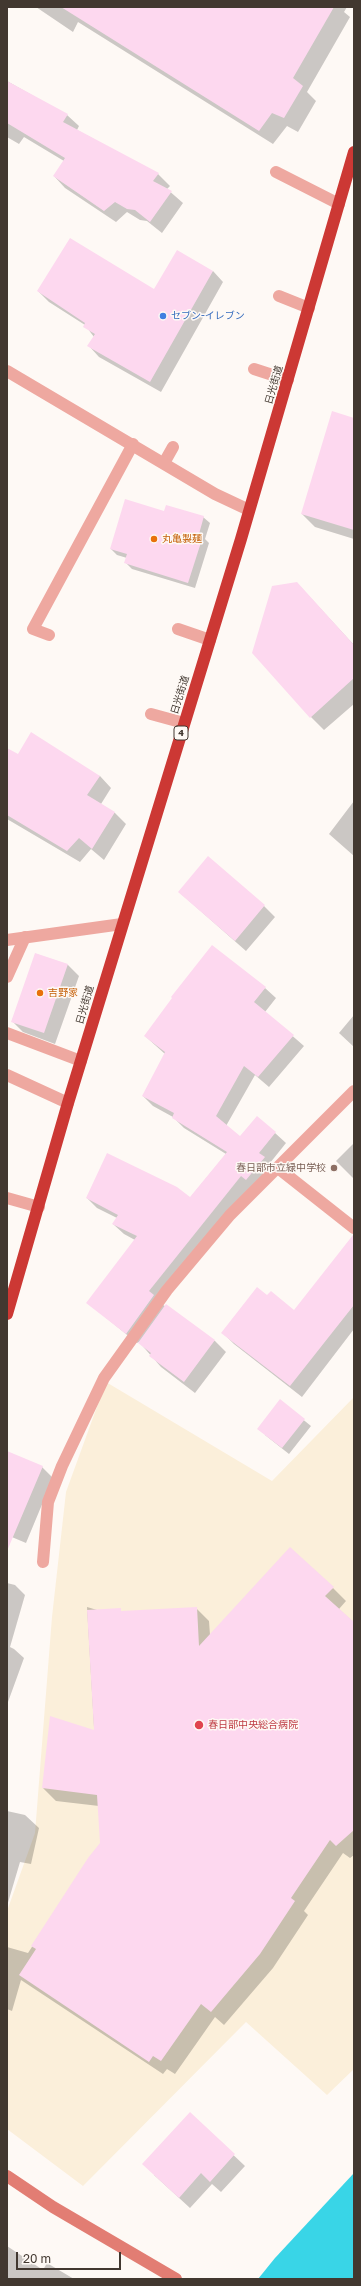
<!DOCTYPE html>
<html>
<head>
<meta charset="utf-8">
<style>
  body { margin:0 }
  #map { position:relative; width:361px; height:2286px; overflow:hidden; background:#fef9f5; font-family:"Golos Text",sans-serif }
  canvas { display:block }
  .frame { position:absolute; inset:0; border:8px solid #423830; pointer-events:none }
  .scale { position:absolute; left:16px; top:2252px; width:105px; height:18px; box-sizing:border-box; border:2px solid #423830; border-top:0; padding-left:5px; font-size:12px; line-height:14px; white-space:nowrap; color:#423830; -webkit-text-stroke:3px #fef9f5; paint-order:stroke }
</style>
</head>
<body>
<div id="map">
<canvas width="361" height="2286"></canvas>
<div class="frame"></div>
<div class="scale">20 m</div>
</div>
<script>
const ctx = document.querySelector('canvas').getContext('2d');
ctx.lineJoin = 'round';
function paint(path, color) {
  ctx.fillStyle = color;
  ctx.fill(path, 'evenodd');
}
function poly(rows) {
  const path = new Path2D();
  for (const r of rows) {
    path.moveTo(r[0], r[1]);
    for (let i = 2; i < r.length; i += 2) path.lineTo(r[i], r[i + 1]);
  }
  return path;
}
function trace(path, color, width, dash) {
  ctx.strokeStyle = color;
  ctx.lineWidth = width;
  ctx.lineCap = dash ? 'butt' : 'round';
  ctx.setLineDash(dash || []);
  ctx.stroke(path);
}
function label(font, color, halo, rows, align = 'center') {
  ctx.font = font + ' "Golos Text","Noto Sans JP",sans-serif';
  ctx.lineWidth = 3;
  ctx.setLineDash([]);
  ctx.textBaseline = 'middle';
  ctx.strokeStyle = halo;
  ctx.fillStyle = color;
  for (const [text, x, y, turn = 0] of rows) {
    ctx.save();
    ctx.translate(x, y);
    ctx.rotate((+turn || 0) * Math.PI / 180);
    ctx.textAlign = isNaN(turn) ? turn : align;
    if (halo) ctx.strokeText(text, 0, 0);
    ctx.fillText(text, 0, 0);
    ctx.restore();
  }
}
const medical = poly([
  [106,1382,272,1481,354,1397,354,2069,327,2095,246,2022,83,2186,7,2129,7,1911,35,1833,52,1617,66,1492]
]);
const water = poly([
  [354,2173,354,2279,258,2279,275,2258]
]);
const shadow = poly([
  [36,7,347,7,344,12,350,17,307,92,316,101,298,132,287,126,273,144,78,22,73,32],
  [7,81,67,115,79,126,77,130,158,174,170,186,167,189,183,203,162,233,147,221,140,220,127,212,116,222,65,188,54,176,64,161,24,137,19,144,7,137],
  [213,271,223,282,161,392,99,357,89,346,94,337,85,325,49,302,38,291,155,291],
  [354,419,354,539,315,527,302,514],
  [164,512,203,517,210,523,205,539,209,543,195,588,132,569,125,562,127,558,117,555,111,549],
  [297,583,354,645,354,704,324,730,311,717],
  [7,749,18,755,100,776,111,788,101,804,115,813,126,824,104,860,91,849,80,862,7,819],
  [354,801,354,856,329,834],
  [179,892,264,906,275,917,246,951],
  [36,954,68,965,79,976,55,1044,23,1032,12,1021],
  [265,988,276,998,265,1012,304,1046,269,1087,255,1075,226,1126,240,1138,275,1133,286,1143,270,1163,275,1169,159,1302,215,1341,226,1352,195,1393,161,1367,139,1342,137,1343,88,1303,135,1240,124,1234,113,1224,117,1218,97,1208,87,1198,190,1198,226,1154,184,1128,173,1117,153,1106,143,1096,165,1054,145,1036],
  [354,1015,354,1047,339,1033],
  [354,1143,354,1179,336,1161],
  [343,1250,354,1259,354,1329,302,1397,234,1344,223,1333,295,1311],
  [280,1401,311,1426,289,1454,265,1435],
  [7,1466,42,1467,53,1478,26,1543,7,1535],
  [7,1583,15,1585,25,1595,10,1647,14,1649,24,1658,8,1702],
  [333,1588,346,1601,339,1609,354,1623,354,1855,350,1858,343,1853,304,1911,308,1915,273,1968,224,2025,215,2017,175,2074,167,2069,163,2074,21,1980,12,2011,7,2009,7,1947,28,1953,89,1859,101,1844,99,1806,56,1801,43,1788,165,1784,94,1727,87,1607,141,1623,196,1608,209,1621,210,1635],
  [7,1811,25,1815,39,1828,31,1864,20,1862,7,1906],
  [190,2114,245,2166,221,2192,212,2184,190,2208,154,2175],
  [7,2246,43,2270,47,2263,74,2279,7,2279]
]);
const building = poly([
  [61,7,334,7,293,78,303,86,284,118,272,113,259,131],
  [7,81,68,114,63,122,159,173,153,181,172,191,150,222,135,210,127,209,115,202,104,211,53,176,65,158,7,123],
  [70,238,154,289,177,250,213,271,150,382,87,346,95,334,83,327,85,323,37,291],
  [332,411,354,418,354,530,301,514],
  [125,499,164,511,166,505,204,516,199,534,203,536,188,583,124,563,127,554,110,549],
  [297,582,354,645,354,678,310,718,252,653,272,586],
  [31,732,100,776,87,795,115,812,92,849,79,838,67,851,7,815,7,748,18,754],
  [208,856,265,905,235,941,178,892],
  [212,945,266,987,254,1002,294,1035,258,1077,244,1066,216,1116,240,1136,257,1116,276,1132,259,1153,265,1157,246,1180,241,1176,149,1291,154,1295,126,1334,86,1303,137,1236,112,1224,118,1215,86,1198,107,1153,177,1187,190,1197,227,1152,172,1118,174,1113,142,1096,165,1052,144,1036,172,998,171,997],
  [35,953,68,964,44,1033,11,1022],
  [353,1235,354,1305,290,1386,221,1333,257,1287,267,1295,271,1291,294,1310],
  [166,1304,215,1340,184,1382,149,1356,151,1353,138,1343],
  [280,1399,305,1419,282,1448,257,1429],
  [7,1451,43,1466,7,1551],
  [290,1547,334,1587,325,1596,354,1622,354,1830,336,1846,330,1840,291,1898,295,1901,260,1954,211,2012,201,2004,161,2061,153,2056,149,2062,19,1975,36,1949,31,1946,88,1858,100,1843,97,1795,42,1788,50,1716,94,1730,87,1610,121,1608,121,1611,197,1607,199,1646],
  [190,2112,235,2154,210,2182,201,2173,179,2198,142,2164]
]);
const lane = poly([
  [276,172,339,204],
  [279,296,309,308],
  [254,369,288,380],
  [164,463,173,447],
  [178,629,210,640],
  [49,635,33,629,133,444],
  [151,714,184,723],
  [7,977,25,937],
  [7,1033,81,1061],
  [7,1075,68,1103]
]);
const street = poly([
  [7,371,215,494,249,510],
  [7,940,122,924],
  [278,1168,354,1228],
  [7,1198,39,1207],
  [43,1562,48,1502,62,1466,104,1378,167,1290,230,1215,354,1091]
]);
const secondary = poly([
  [7,2176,53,2207,176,2279]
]);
const highway = poly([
  [7,1314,68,1103,241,539,354,152]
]);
const markers = [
  [163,316,4,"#3f7fe0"],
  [154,539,4,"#e8710a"],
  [40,993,4,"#e8710a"],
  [334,1168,4,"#8d6e63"],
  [199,1725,5,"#e0444e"]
];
const shields = [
  [181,733,14]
];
const shieldNames = [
  ["4",181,733]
];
const shopNames = [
  ["セブン-イレブン",171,316]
];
const streetNames = [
  ["日光街道",274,385,-74],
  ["日光街道",180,695,-73],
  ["日光街道",85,1005,-74]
];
const foodNames = [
  ["丸亀製麺",162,539],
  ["吉野家",48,993]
];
const educationNames = [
  ["春日部市立緑中学校",326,1168]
];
const healthNames = [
  ["春日部中央総合病院",208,1725]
];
paint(medical, '#fbefda');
paint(water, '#39d5e7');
paint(shadow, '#0003');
paint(building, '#fdd8ef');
trace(lane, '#eea8a0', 12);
trace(street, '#eea8a0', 12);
trace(secondary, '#e27d73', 12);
trace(highway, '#cc3834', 12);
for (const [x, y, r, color] of markers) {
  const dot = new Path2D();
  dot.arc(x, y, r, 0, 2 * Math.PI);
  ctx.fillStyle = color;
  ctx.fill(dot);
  trace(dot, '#fef9f5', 1.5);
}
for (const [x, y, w] of shields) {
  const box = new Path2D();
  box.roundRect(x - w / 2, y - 7, w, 14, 3);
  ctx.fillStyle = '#fef9f5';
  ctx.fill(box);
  trace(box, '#423830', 1);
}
label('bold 9px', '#423830', null, shieldNames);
label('10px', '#366cbe', '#fef9f5', shopNames, 'left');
label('10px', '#423830', '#fef9f5', streetNames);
label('10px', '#c56008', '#fef9f5', foodNames, 'left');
label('10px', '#785e54', '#fef9f5', educationNames, 'right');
label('10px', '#be3a42', '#fef9f5', healthNames, 'left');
</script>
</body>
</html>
